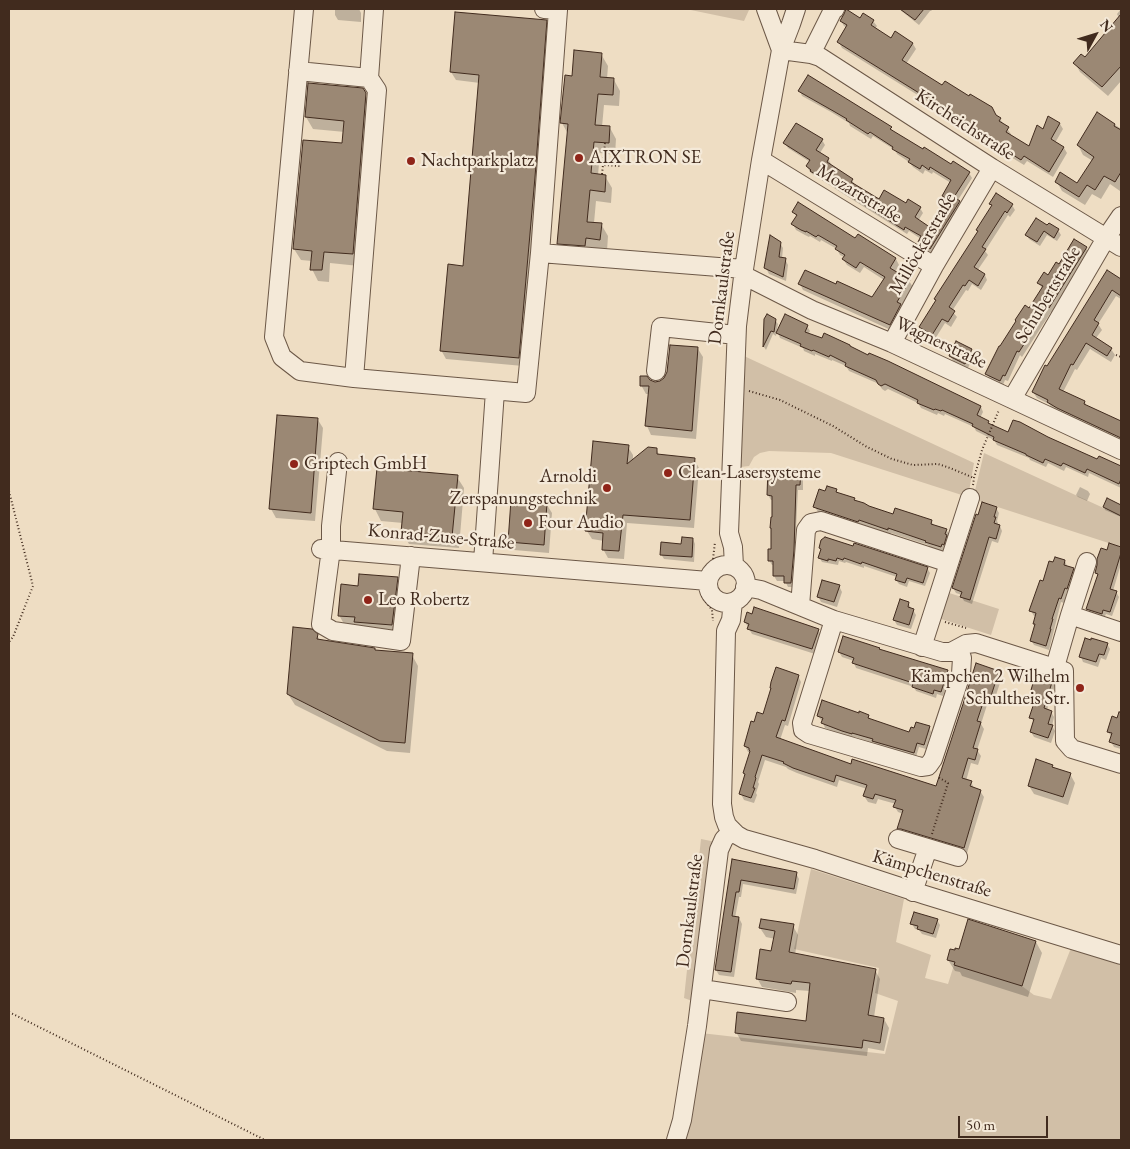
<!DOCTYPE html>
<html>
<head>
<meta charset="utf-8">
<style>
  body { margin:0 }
  #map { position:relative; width:1130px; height:1149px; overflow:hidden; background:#eeddc3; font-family:"EB Garamond",serif }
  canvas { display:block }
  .frame { position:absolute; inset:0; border:10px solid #412b1e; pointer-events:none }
  .north { position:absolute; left:1070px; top:10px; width:50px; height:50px; -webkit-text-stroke:4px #f4e9d8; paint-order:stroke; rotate:51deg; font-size:14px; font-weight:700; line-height:20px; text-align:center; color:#412b1e }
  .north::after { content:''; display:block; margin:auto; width:18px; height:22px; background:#412b1e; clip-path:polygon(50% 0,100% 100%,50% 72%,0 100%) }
  .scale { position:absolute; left:958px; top:1116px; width:90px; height:22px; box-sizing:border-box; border:2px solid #412b1e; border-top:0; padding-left:6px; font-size:15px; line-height:18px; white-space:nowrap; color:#412b1e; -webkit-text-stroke:4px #f4e9d8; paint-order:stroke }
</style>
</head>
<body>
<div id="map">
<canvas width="1130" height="1149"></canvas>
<div class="frame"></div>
<div class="north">N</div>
<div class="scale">50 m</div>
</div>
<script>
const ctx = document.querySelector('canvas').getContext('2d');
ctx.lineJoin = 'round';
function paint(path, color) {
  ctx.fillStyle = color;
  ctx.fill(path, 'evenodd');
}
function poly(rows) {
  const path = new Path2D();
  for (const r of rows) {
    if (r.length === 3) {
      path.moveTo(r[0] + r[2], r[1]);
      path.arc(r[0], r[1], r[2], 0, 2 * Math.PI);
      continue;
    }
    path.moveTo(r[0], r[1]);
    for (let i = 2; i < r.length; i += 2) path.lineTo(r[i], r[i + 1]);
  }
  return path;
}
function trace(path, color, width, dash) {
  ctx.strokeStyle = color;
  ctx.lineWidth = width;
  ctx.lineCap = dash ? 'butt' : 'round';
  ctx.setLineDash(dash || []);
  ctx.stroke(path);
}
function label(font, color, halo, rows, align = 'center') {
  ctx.font = font + ' "EB Garamond",serif';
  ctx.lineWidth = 4.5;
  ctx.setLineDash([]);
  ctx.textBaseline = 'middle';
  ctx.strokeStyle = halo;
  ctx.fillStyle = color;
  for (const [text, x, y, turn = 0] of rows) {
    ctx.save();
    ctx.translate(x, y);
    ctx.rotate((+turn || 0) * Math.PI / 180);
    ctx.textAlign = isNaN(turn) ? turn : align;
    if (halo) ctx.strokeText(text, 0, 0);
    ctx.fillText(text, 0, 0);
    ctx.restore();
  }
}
const green = poly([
  [686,9,742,9,749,10,744,21],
  [744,356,974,463,968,497,831,453,769,451,760,453,754,457,749,466,741,467],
  [984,453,1121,516,1121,547,973,499],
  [943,591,999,609,991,635,935,617],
  [701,839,716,842,695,1002,684,998],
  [811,869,904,899,896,942,931,955,925,978,948,984,954,965,1022,986,1034,995,1051,999,1071,948,1121,965,1121,1140,671,1140,692,1032,885,1054,898,1001,875,993,879,968,794,949]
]);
const shadow = poly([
  [335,9,359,9,361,13,361,22,338,20,335,15],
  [899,9,933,9,931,11,930,11,919,25],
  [1121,9,1121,81,1108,96,1080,72,1075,63,1085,59,1119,18,1117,14],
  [860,20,873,21,877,26,875,29,891,40,913,44,916,49,906,64,943,87,1000,119,1011,134,1010,136,1029,148,1044,131,1060,124,1063,129,1055,143,1064,148,1067,153,1053,177,1027,161,1024,165,1001,151,998,145,842,48,839,42,847,28,844,26,841,21],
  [546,22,551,30,523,366,446,359,441,350,464,267,480,83,456,80,451,72],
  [601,54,608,66,607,79,614,80,620,91,619,106,604,105,602,127,610,128,616,139,615,155,600,153,598,175,605,176,612,188,611,203,596,201,594,223,601,224,608,236,607,251,565,255,559,243,568,134,562,123,573,77],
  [309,85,362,90,372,106,359,266,330,263,329,282,318,281,312,269,312,261,301,260,294,249,343,144,345,132,313,129,306,117],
  [800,91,891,128,893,132,951,166,969,173,972,178,958,200,962,207,934,254,922,247,920,242,921,239,909,231,907,234,815,176,810,172,807,166,810,162,788,148,785,143,822,140,825,145,820,153,828,159,831,164,830,166,852,180,855,185,879,201,920,208,923,213,918,221,931,229,944,209,941,204,951,183,933,172,932,174,925,170,923,174,913,167,909,162,897,154,895,150,873,136,871,139,850,126,849,123,831,112,802,96],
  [1097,114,1120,128,1121,127,1121,190,1120,191,1110,184,1101,199,1092,194,1085,205,1062,191,1057,182,1078,185,1093,161,1083,155,1078,145],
  [991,204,1012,205,1015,210,1010,217,1008,215,985,251,988,255,977,271,985,275,987,280,981,290,972,284,968,291,966,290,952,311,957,317,951,327,945,323,935,339,923,332,920,327,978,232,977,230,992,206],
  [793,212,856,239,858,235,896,259,899,265,895,272,909,281,913,287,901,306,904,311,893,331,803,290,800,284,836,286,873,299,884,280,864,267,860,273,847,265,843,259,844,257,840,255,837,249,821,240,820,242,810,236,809,237,805,235,796,230,793,224,797,217],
  [1036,220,1058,230,1061,235,1057,241,1047,235,1040,246,1029,239,1027,235],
  [1074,241,1086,248,1089,253,1052,313,1051,312,1022,357,1020,355,1008,381,1005,380,1003,385,990,379,987,374,1043,289,1038,283,1048,276,1059,265],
  [780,243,783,248,782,259,785,259,788,265,786,281,769,274,766,268],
  [1119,279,1121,282,1121,299,1116,296,1098,324,1102,330,1096,338,1111,349,1115,355,1111,362,1090,349,1077,370,1075,369,1063,392,1085,402,1087,407,1121,422,1121,441,1052,408,1049,404,1037,398,1033,392,1047,367],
  [765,320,775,320,778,324,776,336,773,334,766,350,764,347],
  [807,326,810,331,808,335,851,348,981,407,983,412,980,418,988,422,990,425,1008,434,1048,438,1098,461,1099,457,1121,467,1121,488,1089,473,1088,477,1066,467,1064,471,1048,463,1046,467,1030,460,1029,458,997,445,994,440,976,431,974,427,945,414,944,416,938,413,937,415,921,408,918,403,888,389,885,391,882,389,879,384,849,371,846,366,832,360,832,361,815,354,815,356,804,351,803,348,780,338,778,333],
  [698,349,703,357,696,439,651,435,647,426,649,394,646,394,641,385,649,381,655,383,660,382],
  [971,350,974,355,968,368,954,362,950,356],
  [318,420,323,428,315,521,276,518,271,509],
  [628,447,633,455,633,461,656,449,660,456,694,459,699,468,694,528,627,523,624,559,608,558,603,549,604,541,592,539,587,531],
  [378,470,457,477,464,488,459,548,409,544,402,532,403,523,381,521,375,509],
  [800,471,803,476,803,490,798,490,793,587,788,587,785,581,777,581,774,576,774,565,772,565,769,560,772,551,773,500,771,500,768,495],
  [1080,487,1088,491,1090,494,1087,501,1078,497,1076,495],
  [836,490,839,495,854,499,855,501,894,515,931,521,934,526,946,530,950,535,944,552,930,547,928,545,891,533,891,535,861,525,861,527,818,512,815,507],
  [1107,500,1121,506,1121,517,1105,510,1104,507],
  [547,505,552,513,549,553,514,550,509,541],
  [996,508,999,513,997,521,998,523,997,525,1000,526,1002,531,998,543,992,541,972,604,964,601,962,597,962,595,956,593,953,588,979,516],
  [693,539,695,544,694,562,664,559,661,554,682,545],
  [1110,545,1121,548,1121,564,1113,591,1116,592,1119,597,1112,616,1106,614,1104,618,1090,614,1088,609,1098,576,1096,573],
  [820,548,927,568,930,573,925,586,909,581,907,587,899,584,896,580,897,577,864,566,864,568,846,562,845,563,839,561,838,565,822,562,819,557,821,551],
  [1065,561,1067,566,1067,568,1073,569,1075,574,1069,593,1067,592,1064,603,1061,602,1049,650,1034,645,1031,640,1036,626,1034,624,1037,617,1034,616,1031,611,1044,583],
  [397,579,402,587,397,633,361,630,358,625,344,624,339,615,359,587],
  [839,586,842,592,837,607,821,602,818,596],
  [908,603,911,608,910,609,913,610,916,615,911,629,897,625,894,620],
  [745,622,818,630,821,635,815,654,752,634],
  [317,635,320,641,375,651,412,655,418,666,410,753,387,751,295,705,288,694],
  [1107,644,1110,649,1106,660,1101,658,1098,667,1083,662,1081,657],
  [839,652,947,671,950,676,943,696,937,694,936,698,916,691,914,687,856,668,854,663,854,661,842,657],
  [998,672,1002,677,994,701,992,700,991,706,987,705,981,724,984,729,977,750,981,756,978,765,971,763,966,781,971,782,974,788,980,791,984,797,967,853,905,834,901,834,898,828,903,814,898,812,895,807,896,804,878,799,876,804,868,802,864,796,867,789,839,780,837,787,797,773,788,769,786,767,765,760,758,782,759,784,756,793,757,795,754,803,744,800,741,794,746,775,744,773,751,753,748,752,745,746,755,724,798,676,801,682,788,726,785,725,780,740,852,765,936,788],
  [1052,680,1055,685,1047,710,1051,712,1054,717,1052,726,1055,731,1051,743,1034,737,1031,732,1034,723,1031,717,1035,700,1032,695],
  [860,714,868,716,871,720,910,734,915,730,929,727,931,732,926,749,919,747,916,757,876,746,874,743,855,737,854,738,846,736,825,728,823,723,823,721,821,720,818,716],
  [1111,723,1121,726,1121,749,1114,747,1111,742,1111,736,1108,732],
  [1052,766,1054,769,1070,774,1075,783,1068,805,1034,794,1029,786],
  [733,861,796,873,799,879,796,894,743,884,741,897,739,897,735,918,739,918,742,924,734,977,719,975,716,970],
  [937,920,940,925,936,938,922,934,919,930,915,929,912,924],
  [793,926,798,935,795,955,875,970,880,979,874,1017,884,1019,889,1028,884,1051,868,1048,867,1056,741,1041,736,1032,807,1022,810,991,796,990,796,993,762,987,757,978,772,953,775,939,766,937,760,928],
  [1036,942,1042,953,1028,997,962,976,960,972,955,971,948,960,960,950]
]);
const building = poly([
  [846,9,860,18,863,13,874,20,871,25,891,38,895,31,913,43,902,60,942,85,945,81,969,96,970,94,992,107,996,115,1001,118,999,121,1009,127,1006,132,1029,146,1037,125,1043,129,1048,116,1060,123,1051,139,1064,147,1049,172,1024,156,1021,160,997,145,998,142,837,42,847,25,840,21,844,14,846,9],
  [900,9,924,9,915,20,900,9],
  [455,12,547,20,535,177,519,358,440,351,448,264,463,266,479,75,450,72,455,12],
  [1121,14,1121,66,1102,87,1073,63,1081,54,1085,57,1121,14],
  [574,50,602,53,600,77,614,78,613,95,598,94,595,125,610,126,609,143,594,142,591,173,606,175,605,192,590,190,587,222,602,223,600,240,586,238,585,246,557,244,568,124,560,123,565,75,572,76,574,50],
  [808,75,892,127,890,129,923,149,924,147,951,164,953,161,970,172,954,197,960,201,930,249,918,242,921,236,905,227,904,230,810,171,811,170,806,166,810,160,783,143,796,123,823,139,816,150,829,158,827,162,853,179,851,182,879,199,884,190,906,203,908,199,921,207,915,217,931,228,944,207,940,204,944,197,942,196,951,180,930,167,929,170,922,165,920,169,908,162,910,159,892,149,893,147,870,132,868,134,846,120,847,119,835,112,798,91,808,75],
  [308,83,363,88,366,93,353,254,324,252,322,270,310,270,312,251,293,249,303,140,342,143,344,121,305,117,308,83],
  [1097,112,1115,124,1114,126,1121,130,1121,172,1115,182,1104,176,1095,190,1087,185,1079,197,1055,182,1060,172,1077,183,1094,157,1077,145,1097,112],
  [996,193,1013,204,1007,213,1005,211,982,247,986,249,974,267,985,274,978,286,969,280,965,286,963,285,949,307,955,311,948,322,942,319,932,335,919,327,936,300,934,299,978,231,976,230,992,205,989,204,996,193],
  [798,202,855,238,858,234,896,258,890,268,910,280,897,302,901,304,890,325,798,284,805,270,836,284,837,281,872,297,885,277,860,262,856,268,842,259,845,255,835,249,837,246,818,235,816,237,806,231,806,232,801,230,791,224,797,215,792,212,798,202],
  [1036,218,1047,225,1049,223,1059,229,1054,238,1044,231,1037,242,1025,235,1036,218],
  [770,235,781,242,779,257,786,258,783,277,764,268,770,235],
  [1074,239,1087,247,1049,308,1048,307,1019,352,1017,351,1005,376,1003,375,1000,381,985,374,999,346,1000,346,1016,321,1015,320,1025,305,1029,308,1043,286,1037,283,1044,272,1048,275,1056,262,1059,264,1074,239],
  [1107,270,1121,279,1121,296,1112,290,1094,320,1099,323,1092,335,1112,348,1107,356,1086,343,1073,365,1071,364,1059,389,1085,401,1084,404,1121,421,1121,438,1057,408,1047,402,1048,400,1032,392,1045,365,1047,366,1107,270],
  [767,314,776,319,774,332,771,331,763,347,764,319,767,314],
  [785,314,808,325,805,332,822,338,824,333,850,345,850,346,868,355,869,353,888,361,981,406,977,415,989,421,988,423,1008,432,1013,420,1020,422,1048,437,1097,459,1099,456,1121,466,1121,479,1119,484,1087,469,1085,473,1063,463,1061,466,1045,459,1043,463,1026,455,1026,454,993,440,994,437,972,426,973,424,942,410,941,411,935,409,934,410,917,403,918,400,885,384,881,386,878,384,876,380,845,366,846,363,830,355,829,357,813,350,812,351,800,346,801,344,776,333,785,314],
  [956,341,972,349,965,364,949,356,956,341],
  [670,345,698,347,692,431,645,426,649,386,640,386,640,376,647,376,650,380,655,382,660,381,664,378,667,372,670,345],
  [277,415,318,418,311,513,269,509,277,415],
  [593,441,629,445,627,464,648,447,657,448,657,454,695,458,690,520,623,515,619,551,602,550,603,533,585,531,593,441],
  [377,468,458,475,452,537,401,532,403,512,373,509,377,468],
  [768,469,801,470,800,485,796,485,794,550,791,583,784,583,784,576,773,576,773,561,768,561,768,549,771,549,771,528,770,528,771,517,772,517,772,496,767,495,768,469],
  [827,486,837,489,836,492,855,498,854,500,864,503,869,506,893,514,895,508,932,520,931,524,947,529,945,534,947,535,944,545,942,544,941,547,925,542,926,541,888,528,888,530,859,520,858,522,813,507,819,489,825,491,827,486],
  [1107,498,1121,505,1121,516,1103,507,1107,498],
  [511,500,547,503,544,545,508,542,511,500],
  [982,502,997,507,994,517,996,517,994,523,1000,525,996,539,989,537,970,600,960,597,962,592,952,588,976,514,978,515,982,502],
  [682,537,693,538,692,557,660,555,661,542,681,544,682,537],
  [825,537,853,546,854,543,928,567,923,583,907,578,905,583,895,580,897,574,862,562,861,564,844,558,843,560,837,558,836,561,828,559,828,561,818,558,821,549,819,548,821,540,825,537],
  [1109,543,1121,547,1121,553,1110,589,1117,591,1110,612,1103,610,1102,614,1086,609,1098,574,1095,573,1097,565,1097,559,1101,548,1107,550,1109,543],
  [1055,557,1065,560,1064,565,1074,568,1067,589,1065,588,1061,599,1059,598,1052,619,1053,619,1050,629,1051,629,1046,646,1030,641,1035,624,1033,624,1036,613,1029,611,1040,580,1043,581,1049,561,1053,562,1055,557],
  [359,574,398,577,392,625,354,622,355,617,338,616,341,584,358,586,359,574],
  [822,580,840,585,834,602,817,597,822,580],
  [900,599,909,602,908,607,914,609,909,625,893,620,900,599],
  [754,607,819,629,812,649,747,629,749,624,744,622,747,612,752,614,754,607],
  [293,627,312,629,318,634,317,639,375,648,375,650,413,653,405,743,380,741,287,694,293,627],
  [843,636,880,648,879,649,948,670,941,692,934,690,933,694,912,687,913,683,852,663,854,658,838,652,843,636],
  [1085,638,1091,640,1091,638,1108,643,1104,655,1099,654,1096,662,1079,657,1085,638],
  [976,663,999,671,991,696,989,695,988,701,984,700,977,721,981,722,973,748,978,749,975,760,968,758,962,778,972,781,970,786,981,790,964,848,901,829,897,829,903,810,893,807,896,800,875,794,873,799,863,796,867,785,836,775,834,782,793,768,783,763,784,762,762,755,755,777,756,778,753,788,755,788,751,798,739,794,745,774,743,773,750,751,749,750,749,748,744,746,751,721,754,722,757,712,763,714,771,688,770,688,771,682,776,667,799,675,785,721,782,720,776,737,851,764,852,759,936,786,963,704,976,663],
  [1036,673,1053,679,1044,708,1052,711,1048,724,1053,725,1048,738,1030,732,1034,719,1029,718,1036,697,1031,695,1032,690,1031,690,1036,673],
  [822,700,859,713,859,711,869,715,868,718,909,732,911,727,914,728,916,722,930,726,924,745,917,743,914,753,872,741,873,739,852,733,852,734,842,731,821,723,823,718,817,716,822,700],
  [1119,712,1121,712,1121,746,1109,742,1112,733,1107,732,1112,716,1117,718,1119,712],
  [1036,759,1053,765,1052,767,1071,773,1063,797,1028,786,1036,759],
  [732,859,797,872,794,889,741,880,739,892,736,892,732,916,739,917,731,972,715,970,732,859],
  [914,912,938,919,933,934,917,929,918,926,910,924,914,912],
  [761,919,794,924,789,952,876,969,868,1015,884,1018,880,1043,863,1040,862,1048,735,1033,737,1012,806,1021,810,983,792,981,791,984,756,979,760,949,771,951,775,931,759,928,761,919],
  [968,919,1036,941,1022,986,954,965,955,962,947,960,950,949,955,950,955,948,959,949,968,919]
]);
const path = poly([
  [603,165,605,143],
  [602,174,603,165,620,166],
  [1116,355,1121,357],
  [749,391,780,400,833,426,867,447,892,459,913,465,938,464,950,468,974,478],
  [973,485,974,478,982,450,999,410],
  [9,491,33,586,13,637,9,642],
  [706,566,711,563,713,559,715,542],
  [702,596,712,610,713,621],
  [945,622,966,628],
  [932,834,948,783,938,777],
  [9,1012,265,1140]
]);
const minor = poly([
  [304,9,274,337,282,357,300,371,354,378],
  [374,9,369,78,377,90,354,378,526,393,540,253,558,10,544,9],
  [766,9,781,50],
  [781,50,811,54,820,57,992,168,1121,247],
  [811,54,833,10,835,9],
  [298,71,369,78],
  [761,160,934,266],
  [540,253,744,269],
  [743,275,812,310,892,343,1121,450],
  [892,343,934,266,992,168],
  [656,371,661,327,736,335],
  [1012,399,1106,238,1121,216],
  [338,462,331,526,331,549,321,624,333,631,401,641,411,556],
  [321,549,708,581],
  [483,562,495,391],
  [1087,562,1070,615,1121,632],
  [727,584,19],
  [734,566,733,547,729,533,737,326,744,269,761,160,781,50,791,24,796,9],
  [745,587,761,590,834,620,942,652,951,652,966,644,976,643,1064,671,1065,741,1072,749,1121,764],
  [733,602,731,620,726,631,722,804,724,817,727,825,737,835,744,839,815,859,925,895,1121,955],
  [800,606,806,530,811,523,821,521,949,563],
  [834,620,802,723,803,730,809,734,921,767,928,766,933,759,961,674,962,658,959,649],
  [922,647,970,498],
  [1055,667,1070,615],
  [898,839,958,857],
  [913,892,928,848],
  [702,989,787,1002],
  [676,1140,682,1120,697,1026,719,850,724,839,732,831]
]);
const markers = [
  [579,158,5,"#8f2418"],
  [411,161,5,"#8f2418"],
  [294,464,5,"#8f2418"],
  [668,473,5,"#8f2418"],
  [607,488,5,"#8f2418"],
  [528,523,5,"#8f2418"],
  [368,600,5,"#8f2418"],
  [1080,688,5,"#8f2418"]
];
const streetNames = [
  ["Kircheichstraße",965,125,33],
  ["Mozartstraße",859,194,31],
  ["Millöckerstraße",923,244,-60],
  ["Dornkaulstraße",722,288,-83],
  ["Schubertstraße",1048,295,-59],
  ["Wagnerstraße",941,343,25],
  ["Konrad-Zuse-Straße",441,537,5],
  ["Kämpchenstraße",932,874,17],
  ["Dornkaulstraße",690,911,-83]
];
const poiNames = [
  ["AIXTRON SE",589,158],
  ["Nachtparkplatz",421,161],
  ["Griptech GmbH",304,464],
  ["Clean-Lasersysteme",678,473],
  ["Arnoldi",597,477,"right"],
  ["Zerspanungstechnik",597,499,"right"],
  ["Four Audio",538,523],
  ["Leo Robertz",378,600],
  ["Kämpchen 2 Wilhelm",1070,677,"right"],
  ["Schultheis Str.",1070,699,"right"]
];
paint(green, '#d1bfa7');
paint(shadow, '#0003');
paint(building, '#9b8874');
trace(building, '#412b1e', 1);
trace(minor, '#6c5847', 20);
trace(path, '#412b1e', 2, [1, 2.5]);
trace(minor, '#f4e9d8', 18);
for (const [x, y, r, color] of markers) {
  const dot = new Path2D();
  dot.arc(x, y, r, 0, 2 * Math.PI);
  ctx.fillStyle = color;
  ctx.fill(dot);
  trace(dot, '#f4e9d8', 2);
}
label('19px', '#412b1e', '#f4e9d8', streetNames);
label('19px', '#412b1e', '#f4e9d8', poiNames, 'left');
</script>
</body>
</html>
